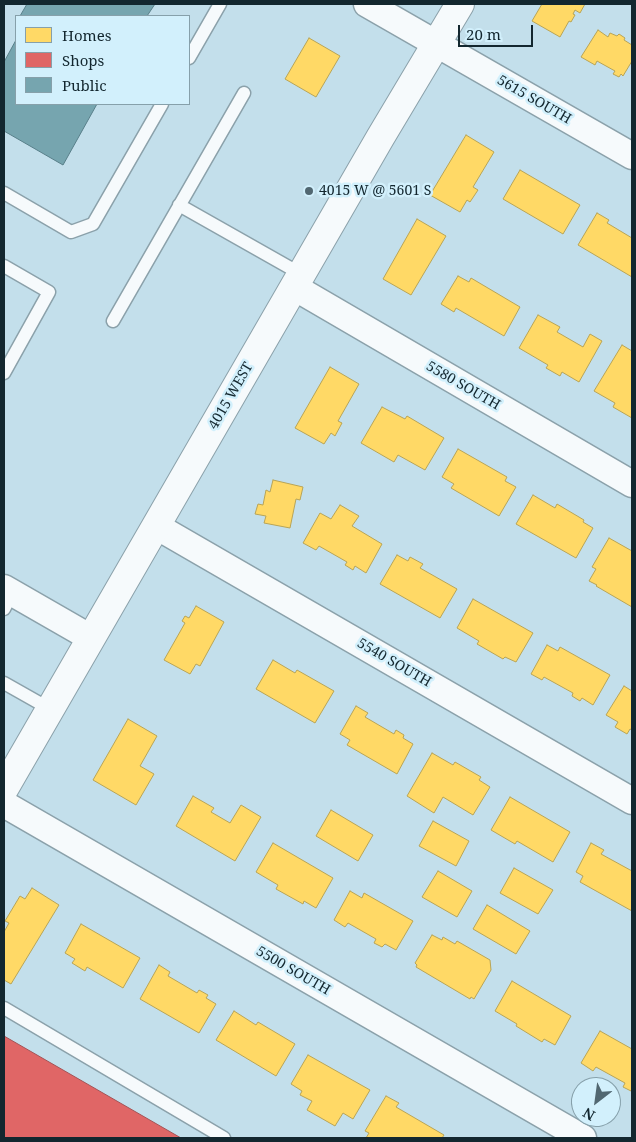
<!DOCTYPE html>
<html>
<head>
<meta charset="utf-8">
<style>
  body { margin:0 }
  #map { position:relative; width:636px; height:1142px; overflow:hidden; background:#c3dfeb; font-family:"Noto Serif",serif }
  canvas { display:block }
  .frame { position:absolute; inset:0; border:5px solid #13272f; pointer-events:none }
  .legend { position:absolute; left:15px; top:15px; width:175px; height:90px; box-sizing:border-box; background:#d2f0fc; border:1px solid #86a0aa; margin:0; padding:6px 9px; list-style:none; font-size:15px; color:#13272f }
  .legend li { display:flex; align-items:center; gap:10px; height:25px }
  .legend b { width:25px; border:1px solid #86a0aa }
  .north { position:absolute; left:571px; top:1077px; width:50px; height:50px; box-sizing:border-box; background:#d2f0fc; border:1px solid #86a0aa; border-radius:50%; rotate:210deg; font-size:14px; font-weight:700; line-height:20px; text-align:center; color:#13272f }
  .north::after { content:''; display:block; margin:auto; width:18px; height:22px; background:#516771; clip-path:polygon(50% 0,100% 100%,50% 72%,0 100%) }
  .scale { position:absolute; left:458px; top:25px; width:75px; height:22px; box-sizing:border-box; border:2px solid #13272f; border-top:0; padding-left:6px; font-size:15px; line-height:18px; white-space:nowrap; color:#13272f; -webkit-text-stroke:4px #d2f0fc; paint-order:stroke }
</style>
</head>
<body>
<div id="map">
<canvas width="636" height="1142"></canvas>
<div class="frame"></div>
<ul class="legend">
<li><b style="height:14px;background:#ffd966"></b>Homes</li>
<li><b style="height:14px;background:#e06666"></b>Shops</li>
<li><b style="height:14px;background:#76a5af"></b>Public</li>
</ul>
<div class="north">N</div>
<div class="scale">20 m</div>
</div>
<script>
const ctx = document.querySelector('canvas').getContext('2d');
ctx.lineJoin = 'round';
function paint(path, color) {
  ctx.fillStyle = color;
  ctx.fill(path, 'evenodd');
}
function poly(rows) {
  const path = new Path2D();
  for (const r of rows) {
    path.moveTo(r[0], r[1]);
    for (let i = 2; i < r.length; i += 2) path.lineTo(r[i], r[i + 1]);
  }
  return path;
}
function trace(path, color, width, dash) {
  ctx.strokeStyle = color;
  ctx.lineWidth = width;
  ctx.lineCap = dash ? 'butt' : 'round';
  ctx.setLineDash(dash || []);
  ctx.stroke(path);
}
function label(font, color, halo, rows, align = 'center') {
  ctx.font = font + ' "Noto Serif",serif';
  ctx.lineWidth = 5;
  ctx.setLineDash([]);
  ctx.textBaseline = 'middle';
  ctx.strokeStyle = halo;
  ctx.fillStyle = color;
  for (const [text, x, y, turn = 0] of rows) {
    ctx.save();
    ctx.translate(x, y);
    ctx.rotate((+turn || 0) * Math.PI / 180);
    ctx.textAlign = isNaN(turn) ? turn : align;
    if (halo) ctx.strokeText(text, 0, 0);
    ctx.fillText(text, 0, 0);
    ctx.restore();
  }
}
const homes = poly([
  [542,4,585,4,580,13,575,10,573,14,575,15,571,22,569,21,560,37,532,21,542,4],
  [598,30,608,37,610,33,617,36,619,34,625,38,624,40,632,45,632,61,623,76,621,74,619,77,613,74,615,71,597,61,595,65,581,57,598,30],
  [309,38,340,56,316,97,285,79,309,38],
  [466,135,494,152,473,187,478,190,470,202,467,200,460,212,430,195,466,135],
  [520,170,580,205,563,234,503,199,520,170],
  [597,213,609,220,607,223,632,238,632,277,578,245,597,213],
  [417,219,446,236,411,295,383,279,417,219],
  [458,276,469,282,471,278,520,307,504,336,456,308,454,312,441,304,458,276],
  [538,315,560,327,557,332,583,347,590,334,602,341,579,382,562,372,560,376,546,368,548,365,519,348,538,315],
  [622,345,632,351,632,418,613,407,615,403,594,391,622,345],
  [330,367,359,384,338,421,342,423,335,436,331,433,324,444,295,428,330,367],
  [382,407,405,419,407,416,444,438,425,470,398,455,394,462,361,443,382,407],
  [458,449,507,477,505,481,516,487,499,516,451,488,454,484,442,477,458,449],
  [273,480,303,487,300,500,296,499,290,528,264,523,266,516,255,514,258,504,263,505,266,490,270,492,273,480],
  [533,495,555,508,557,504,584,520,583,522,593,528,576,558,516,524,533,495],
  [340,505,359,516,352,526,382,544,366,573,355,566,353,570,345,565,347,562,319,546,316,550,303,543,320,513,331,519,340,505],
  [609,538,632,551,632,607,596,586,597,585,589,581,596,569,592,567,609,538],
  [397,555,408,561,410,557,423,564,420,568,457,589,440,618,380,584,397,555],
  [473,599,533,633,516,662,505,657,503,659,477,644,479,641,457,628,473,599],
  [196,606,224,622,200,666,196,664,190,674,164,660,185,623,182,621,185,616,189,618,196,606],
  [547,645,558,651,560,647,610,675,593,705,582,698,580,701,572,696,573,693,544,677,542,680,531,674,547,645],
  [273,660,295,673,297,670,334,691,315,723,256,689,273,660],
  [624,686,632,691,632,730,630,729,627,734,615,727,618,722,606,715,624,686],
  [356,706,368,713,365,717,394,734,396,730,404,735,403,738,413,744,397,774,347,745,350,740,340,734,356,706],
  [128,719,157,736,140,766,154,774,136,805,93,780,128,719],
  [432,753,453,765,455,762,481,777,479,780,490,787,473,815,443,797,434,813,407,796,432,753],
  [193,796,214,808,211,812,230,823,241,805,261,817,235,861,176,826,193,796],
  [510,797,570,832,553,862,517,841,515,844,491,830,510,797],
  [331,810,373,835,358,861,316,836,331,810],
  [433,821,469,841,456,866,419,846,433,821],
  [273,843,333,878,316,908,304,901,303,904,276,889,278,885,256,872,273,843],
  [591,843,604,850,601,854,632,871,632,911,580,882,583,876,576,872,591,843],
  [514,868,553,890,538,914,500,893,514,868],
  [438,871,472,891,457,917,422,897,438,871],
  [32,888,59,905,11,984,4,980,4,932,9,923,5,921,20,896,25,899,32,888],
  [350,891,362,898,364,893,413,921,396,950,385,944,382,947,374,943,376,939,348,923,345,927,334,920,350,891],
  [487,905,530,931,516,954,473,929,487,905],
  [81,924,140,958,123,988,87,967,85,971,72,963,75,959,65,953,81,924],
  [432,935,442,940,443,937,455,944,457,941,490,960,491,970,474,999,471,997,470,999,416,967,417,965,415,963,432,935],
  [159,965,170,972,168,976,197,993,199,990,208,995,206,998,216,1004,199,1033,140,999,159,965],
  [512,981,571,1016,555,1045,544,1039,542,1042,516,1026,517,1024,495,1011,512,981],
  [234,1011,256,1025,258,1022,295,1044,276,1076,216,1040,234,1011],
  [600,1031,632,1049,632,1089,631,1091,623,1087,625,1083,596,1067,593,1071,581,1063,600,1031],
  [308,1055,370,1090,353,1119,343,1113,335,1126,307,1110,312,1101,300,1095,302,1091,291,1084,308,1055],
  [386,1096,399,1103,396,1107,444,1135,442,1138,366,1138,369,1133,365,1131,386,1096]
]);
const shops = poly([
  [4,1036,181,1138,4,1138,4,1036]
]);
const public = poly([
  [27,4,155,4,147,16,20,16,27,4],
  [16,40,16,104,97,104,63,165,4,131,4,62,16,40]
]);
const service = poly([
  [189,58,220,4],
  [4,193,71,232,93,224,162,104],
  [179,205,301,274],
  [4,266,49,292,4,373],
  [113,321,244,93],
  [4,609,12,593],
  [4,683,50,709],
  [4,1008,224,1138]
]);
const minor = poly([
  [367,4,632,156],
  [294,287,632,484],
  [156,526,632,801],
  [4,588,91,638],
  [4,804,583,1138]
]);
const tertiary = poly([
  [4,789,380,138,460,4]
]);
const markers = [
  [309,191,5,"#516771"]
];
const streetNames = [
  ["5615 SOUTH",534,100,30],
  ["5580 SOUTH",463,386,30],
  ["4015 WEST",231,396,-60],
  ["5540 SOUTH",394,663,30],
  ["5500 SOUTH",293,971,30]
];
const poiNames = [
  ["4015 W @ 5601 S",319,191]
];
paint(homes, '#ffd966');
trace(homes, '#b8a456', 1);
paint(shops, '#e06666');
trace(shops, '#a25356', 1);
paint(public, '#76a5af');
trace(public, '#587f89', 1);
trace(service, '#8ba1aa', 15);
trace(minor, '#8ba1aa', 29);
trace(tertiary, '#8ba1aa', 30);
trace(service, '#f6fafc', 12);
trace(minor, '#f6fafc', 26);
trace(tertiary, '#f6fafc', 28);
for (const [x, y, r, color] of markers) {
  const dot = new Path2D();
  dot.arc(x, y, r, 0, 2 * Math.PI);
  ctx.fillStyle = color;
  ctx.fill(dot);
  trace(dot, '#d2f0fc', 2);
}
label('14px', '#13272f', '#d2f0fc', streetNames);
label('14px', '#13272f', '#d2f0fc', poiNames, 'left');
</script>
</body>
</html>
